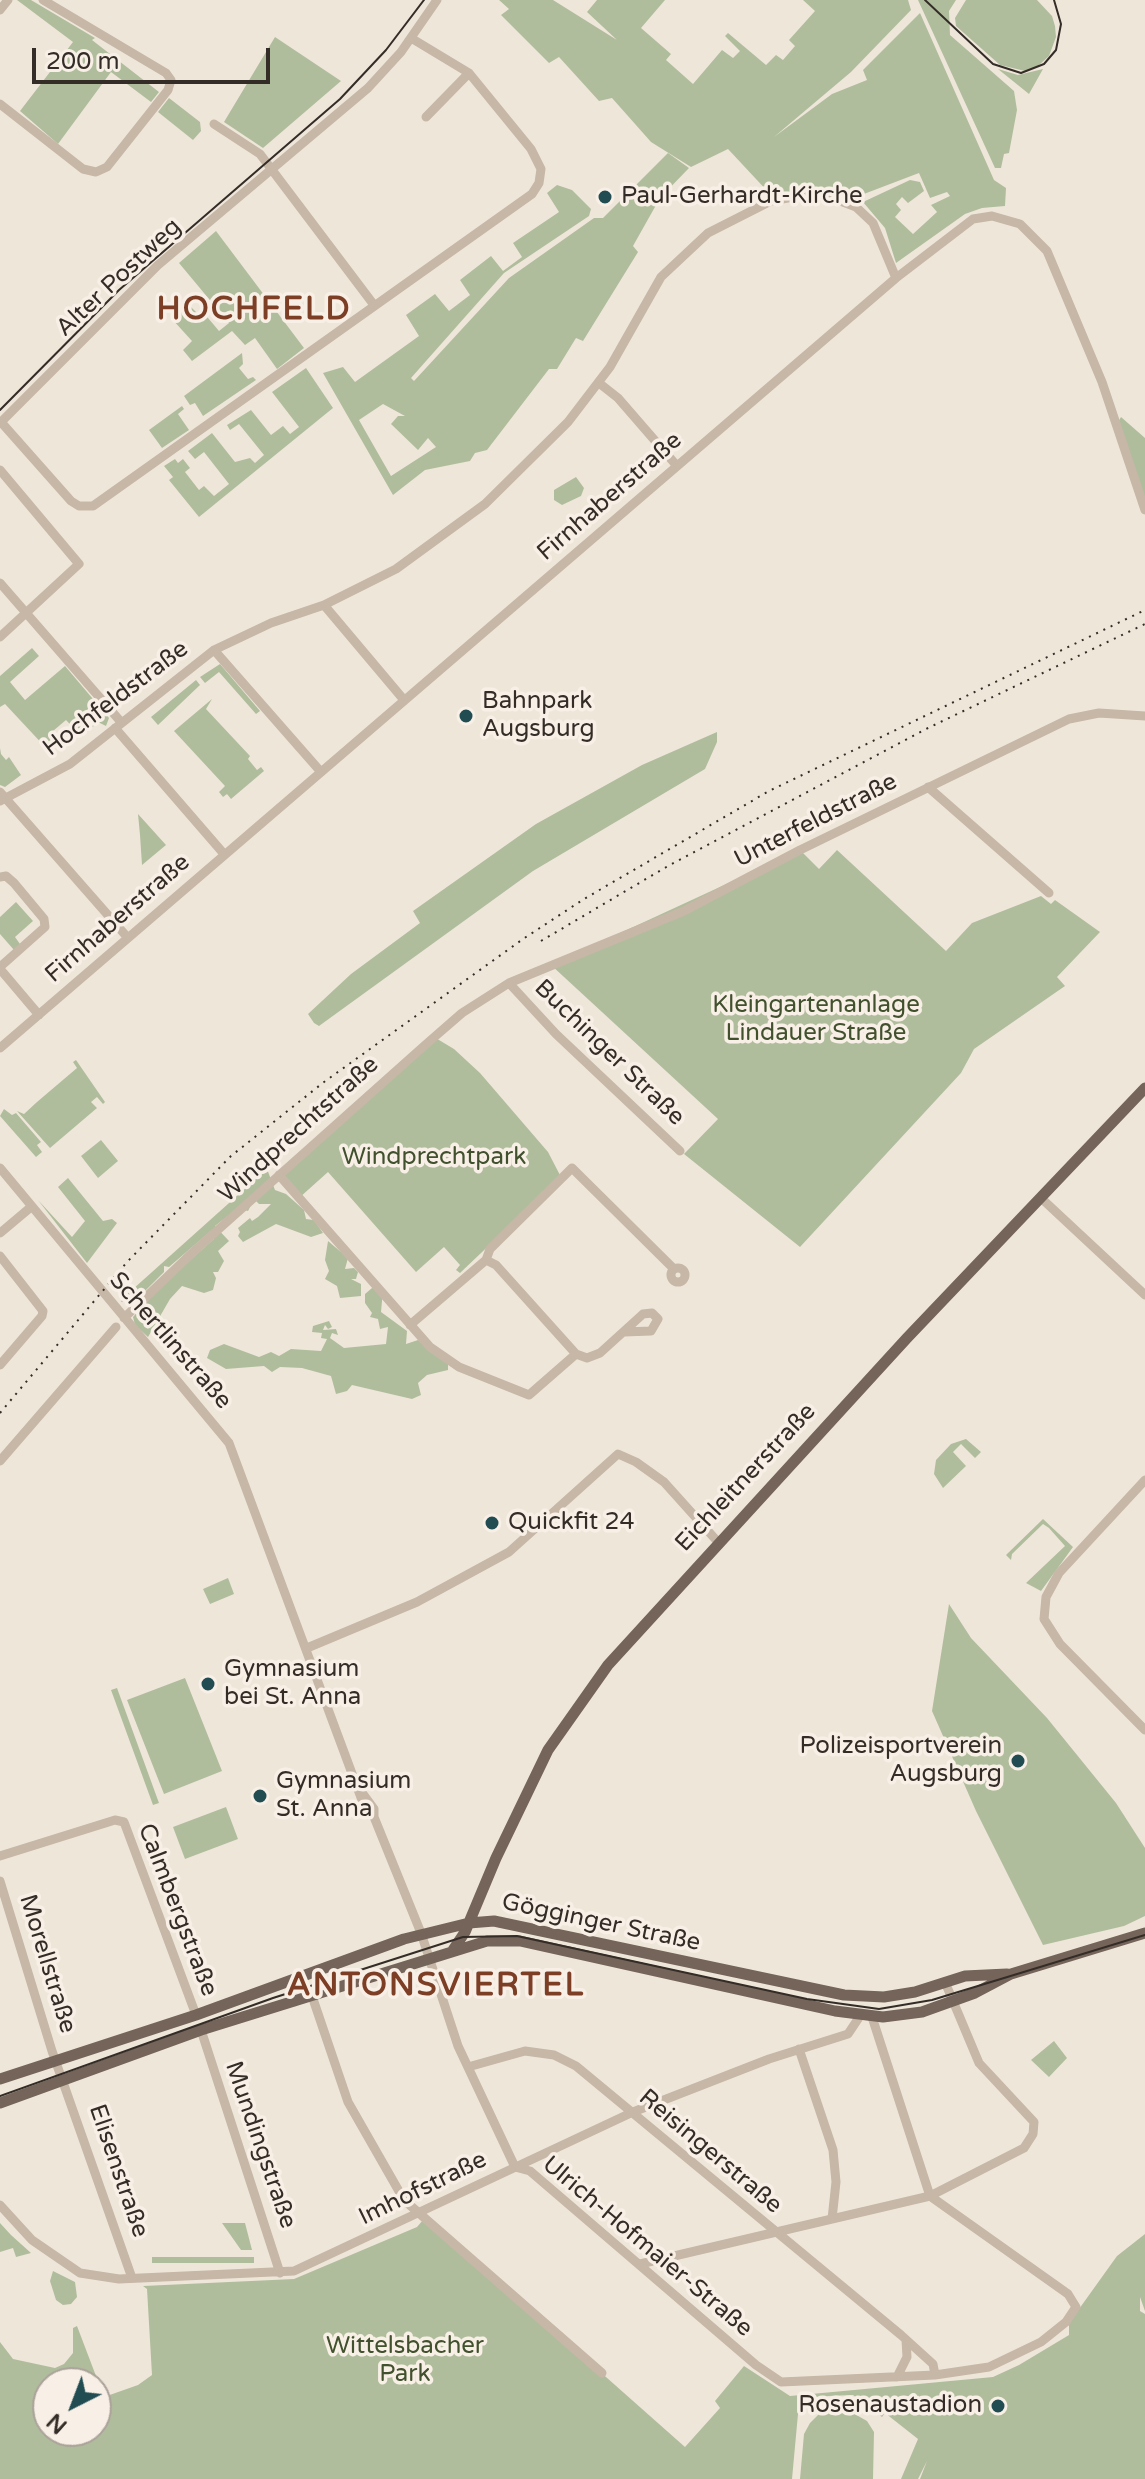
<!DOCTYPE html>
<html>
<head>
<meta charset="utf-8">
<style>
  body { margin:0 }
  #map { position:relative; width:1145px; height:2479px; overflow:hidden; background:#efe6da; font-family:"Varela Round",sans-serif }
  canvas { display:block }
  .north { position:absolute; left:32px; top:2367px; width:80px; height:80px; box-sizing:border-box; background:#f8f0e6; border:2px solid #aaa29a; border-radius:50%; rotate:222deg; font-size:22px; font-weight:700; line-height:32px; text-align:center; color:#342c27 }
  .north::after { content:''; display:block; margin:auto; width:28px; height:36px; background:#204c52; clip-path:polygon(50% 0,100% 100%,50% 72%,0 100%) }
  .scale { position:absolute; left:32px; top:48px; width:238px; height:36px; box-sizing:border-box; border:4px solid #342c27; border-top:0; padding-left:10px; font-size:24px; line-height:28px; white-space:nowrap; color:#342c27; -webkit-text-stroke:6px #f8f0e6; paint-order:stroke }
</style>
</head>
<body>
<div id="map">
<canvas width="1145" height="2479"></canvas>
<div class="north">N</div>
<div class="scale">200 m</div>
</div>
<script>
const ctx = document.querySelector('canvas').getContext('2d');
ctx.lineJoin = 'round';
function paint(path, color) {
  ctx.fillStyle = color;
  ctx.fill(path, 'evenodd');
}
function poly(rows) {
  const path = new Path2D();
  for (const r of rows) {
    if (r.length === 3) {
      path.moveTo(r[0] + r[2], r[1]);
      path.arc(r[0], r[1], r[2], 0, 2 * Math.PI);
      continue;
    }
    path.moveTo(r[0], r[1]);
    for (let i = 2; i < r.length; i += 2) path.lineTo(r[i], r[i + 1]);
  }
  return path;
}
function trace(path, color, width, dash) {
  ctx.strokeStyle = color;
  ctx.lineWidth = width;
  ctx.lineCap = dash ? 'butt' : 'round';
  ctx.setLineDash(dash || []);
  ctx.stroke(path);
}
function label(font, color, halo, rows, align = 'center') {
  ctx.font = font + ' "Varela Round",sans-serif';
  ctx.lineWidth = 7;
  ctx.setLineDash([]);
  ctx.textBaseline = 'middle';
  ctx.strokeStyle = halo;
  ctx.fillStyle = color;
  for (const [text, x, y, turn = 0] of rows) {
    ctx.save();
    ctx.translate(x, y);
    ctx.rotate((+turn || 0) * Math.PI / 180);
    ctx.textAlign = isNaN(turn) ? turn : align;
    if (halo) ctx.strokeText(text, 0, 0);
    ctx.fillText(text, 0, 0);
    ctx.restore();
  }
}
const green = poly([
  [17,0,31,0,95,38,92,40,159,92,151,102,111,72,58,144,20,111,73,42],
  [499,0,553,0,617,40,587,12,597,0,665,0,641,28,671,54,666,60,693,84,722,50,733,58,740,51,725,36,728,33,766,65,776,55,783,60,795,46,789,40,815,11,803,0,908,0,911,10,851,72,774,137,832,94,867,80,863,70,920,13,994,180,1006,188,1005,206,982,208,965,214,896,263,885,228,863,202,910,180,920,182,924,191,908,203,902,197,896,204,901,210,895,217,913,234,937,212,931,205,950,196,947,192,930,198,919,173,856,197,820,189,770,194,728,149,691,167,651,142,612,98,599,101,559,57,549,63,501,15,509,9],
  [918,0,956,0,949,11,950,35,1014,91,1017,110,1009,153,1004,154,1001,168,995,168],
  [966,0,1037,0,1052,16,1055,26,1056,37,1049,56,1038,66,1025,71,1000,65,956,26,955,18],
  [275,37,341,81,263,148,224,122],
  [998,69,1018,75,1043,69,1029,94],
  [169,98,200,122,201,131,193,140,158,112],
  [668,153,689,168,660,198,633,246,638,252,583,341,576,338,557,369,549,369,487,450,475,453,470,461,425,470,393,495,323,373,343,367,355,382,419,336,406,315,435,294,449,311,470,295,460,280,491,256,503,271,522,257,513,243,559,212,547,193,557,185,572,190,591,209,589,216,504,273,411,378,414,381,509,278,594,218,603,218],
  [383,404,405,416,398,416,391,424,418,450,428,438,436,447,391,476,359,420],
  [216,231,304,348,277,369,255,338,245,345,232,331,192,361,183,350,192,341,172,319,189,305,199,315,203,312,219,331,229,323,179,263],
  [242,353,243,364,239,368,248,379,253,377,256,380,203,416,195,403,190,405,184,396],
  [306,368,333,408,199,517,169,480,173,477,164,466,175,459,178,463,183,459,190,468,185,472,199,490,204,486,214,496,229,484,204,452,195,459,188,451,212,433,235,462,250,458,255,463,264,455,239,424,230,430,227,425,251,410,271,435,283,426,290,434,299,427,272,392],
  [182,406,184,409,178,414,189,430,162,448,149,430],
  [1121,417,1145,438,1145,510,1117,424],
  [576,477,584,488,581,496,562,505,554,500,554,490],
  [32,648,39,656,10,682,25,700,65,666,109,718,106,726,98,722,82,737,66,720,53,731,59,738,47,749,5,704,0,707,0,676],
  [220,664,260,711,256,714,219,672,205,683,200,677],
  [196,680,200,685,158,725,151,717],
  [212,699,206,709,250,756,248,759,257,770,261,767,264,771,231,799,227,794,223,797,219,792,225,786,174,731],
  [717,732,717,742,705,769,533,871,319,1026,314,1023,308,1014,351,974,420,923,413,911,536,824,642,765],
  [0,748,1,754,6,760,9,757,21,775,5,787,0,785],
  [138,814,166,845,142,865,140,835],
  [800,850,819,869,837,850,946,951,972,923,1041,896,1051,904,1055,900,1100,932,1057,977,1065,986,974,1049,961,1073,800,1247,684,1154,718,1119,551,965],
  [16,902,33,921,15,937,20,944,14,950,0,934,0,917],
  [434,1037,454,1049,480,1073,548,1152,561,1177,460,1273,456,1270,460,1265,444,1247,416,1272,328,1172,299,1198,279,1175],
  [76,1060,105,1102,103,1104,97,1097,91,1102,97,1108,50,1148,17,1111,24,1114,37,1102,77,1068,73,1062],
  [4,1109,12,1115,16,1113,41,1142,37,1145,42,1152,36,1157,0,1116],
  [101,1140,118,1161,98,1178,81,1156],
  [267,1169,275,1190,286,1194,304,1210,306,1219,314,1220,323,1233,311,1237,276,1224,243,1242,238,1236,240,1232,238,1228,250,1218,252,1221,258,1217,271,1204,259,1204,254,1199,248,1211,238,1208,215,1226,229,1241,218,1251,224,1261,218,1272,213,1272,216,1278,213,1290,204,1293,182,1286,170,1299,148,1337,135,1325,133,1317,163,1284,214,1239,212,1230,169,1267,164,1266,164,1272,138,1298,121,1302,123,1298],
  [68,1178,103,1221,112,1219,117,1223,87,1263,38,1200,72,1237,85,1221,58,1187],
  [328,1241,348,1258,345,1269,354,1268,358,1272,356,1279,351,1279,361,1284,361,1296,340,1298,337,1286,325,1279,329,1271,325,1260],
  [372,1288,383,1290,381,1312,407,1331,406,1344,418,1340,448,1364,448,1370,427,1375,418,1383,421,1395,412,1399,352,1385,347,1391,336,1394,331,1376,302,1368,280,1367,272,1372,264,1366,226,1369,207,1358,210,1350,224,1344,259,1357,271,1352,279,1356,291,1349,321,1351,327,1339,321,1338,322,1333,312,1332,313,1326,329,1321,332,1327,328,1329,325,1325,323,1330,336,1329,338,1335,332,1333,330,1338,344,1348,386,1344,388,1327,380,1329,378,1319,370,1317,372,1313,365,1303,365,1294],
  [966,1439,981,1452,975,1458,961,1444,953,1452,966,1466,943,1488,934,1474,936,1460,951,1444],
  [1043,1519,1073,1547,1041,1591,1026,1583,1065,1546,1049,1528,1043,1524,1012,1554,1011,1560,1006,1555],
  [228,1578,234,1594,210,1604,203,1589],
  [949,1604,971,1638,1047,1718,1116,1803,1145,1848,1145,1916,1124,1926,1043,1945,976,1811,932,1711],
  [185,1678,222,1771,164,1794,127,1700],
  [117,1688,159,1803,153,1805,111,1690],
  [226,1807,238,1839,185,1859,173,1827],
  [1054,2041,1067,2058,1049,2077,1031,2060],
  [423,2220,431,2222,685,2447,720,2408,715,2401,744,2366,790,2396,993,2377,1019,2365,1069,2335,1069,2323,1117,2256,1145,2234,1145,2311,1140,2297,1140,2311,1145,2314,1145,2479,920,2479,927,2461,918,2479,901,2479,918,2439,885,2413,882,2417,853,2395,828,2396,798,2414,792,2479,0,2479,0,2342,13,2359,55,2368,64,2364,73,2353,73,2328,77,2326,104,2397,138,2385,152,2375,147,2289,143,2286,294,2279,417,2227],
  [48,2383,96,2383,96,2431,48,2431],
  [0,2223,11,2235,31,2253,16,2257,13,2248,0,2252],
  [222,2223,245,2223,252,2250,241,2250],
  [152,2257,254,2257,254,2263,152,2263],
  [53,2271,75,2282,77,2297,71,2304,63,2305,56,2300,50,2281],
  [844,2408,867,2421,874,2432,873,2479,800,2479,804,2434,810,2423,819,2414]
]);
const minor = poly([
  [0,10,8,0],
  [0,104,83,169,96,172,107,167,168,90,171,80,166,73,43,0],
  [426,117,469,73],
  [214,124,260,154,374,305],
  [599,383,618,398,677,466],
  [1,422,71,501,79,506,93,506,532,194,539,183,541,169,531,149,469,73,411,38],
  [0,423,158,265,368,88,401,52,437,0],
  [0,470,79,564,0,637],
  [0,583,121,722],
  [324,605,404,700],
  [214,650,321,772],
  [115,728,224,854],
  [928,787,1049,893],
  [0,792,128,938],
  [0,801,70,764,214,650,271,623,324,605,396,569,485,504,568,422,610,367,661,277,708,233,771,201,799,196,830,197,856,207,873,223,896,278],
  [0,877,6,876,14,883,44,919,45,927,0,967],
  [0,969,39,1015],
  [509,983,556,1034,680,1151],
  [0,1048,896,278,973,219,992,216,1020,224,1047,251,1102,382,1145,510],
  [0,1168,229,1443,363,1803,374,1817],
  [279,1175,430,1347,459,1367,529,1395,576,1354,587,1358,600,1353,643,1314,652,1313,658,1319,651,1331,624,1332],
  [1041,1198,1145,1295],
  [0,1233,31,1207],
  [0,1256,43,1311,42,1316,0,1365],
  [486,1260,496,1265,576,1354],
  [678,1275,7],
  [124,1318,192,1253,424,1046,462,1013,509,983,684,911,800,850,1069,719,1099,713,1145,716],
  [410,1325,486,1260,490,1249,572,1168,674,1269],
  [0,1461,116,1327],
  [1145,1480,1059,1573,1046,1597,1044,1619,1060,1644,1145,1730],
  [307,1648,417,1602,509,1552,618,1454,636,1462,664,1482,717,1541],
  [363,1794,374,1809,374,1817,421,1933,458,2046,515,2167,530,2171,756,2365,781,2382,935,2375,989,2367,1041,2342,1066,2322,1076,2307,1068,2294,930,2196,872,2017],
  [0,1856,115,1820,124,1822,196,2015],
  [0,1881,52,2051,132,2278],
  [312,1996,348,2102,404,2200,602,2373],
  [201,2030,280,2273],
  [799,2049,833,2150,836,2182,832,2219],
  [468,2067,525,2051,554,2055,576,2066,901,2335,933,2364,935,2375],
  [0,2205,32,2240,80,2273,119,2279,294,2271,633,2112,769,2059,848,2034,860,2016],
  [640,2264,930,2196,1024,2148,1033,2134,1034,2122,979,2063,945,1982],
  [897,2377,907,2357,906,2340]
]);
const major = poly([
  [453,1950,465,1932,496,1858,548,1750,608,1665,907,1338,1145,1088],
  [0,2079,196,2015,404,1939,469,1923,494,1921,844,1995,884,1997,915,1992,965,1976,1007,1974],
  [0,2103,201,2030,487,1941,520,1941,835,2011,883,2017,922,2012,975,1993,1011,1974,1145,1933]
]);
const tram = poly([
  [925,0,993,64,1021,73,1044,64,1056,50,1061,24,1054,0],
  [0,410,119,290,340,99,386,50,424,0],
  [0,2096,273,1998,463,1937,517,1936,807,1999,879,2009,932,2000,1145,1935]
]);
const rail = poly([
  [541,941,668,866,928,728,1145,624],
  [0,1413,127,1262,231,1156,324,1082,523,939,584,899,769,791,1145,610]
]);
const markers = [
  [605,197,8,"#204c52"],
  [466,716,8,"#204c52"],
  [492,1523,8,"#204c52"],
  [208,1684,8,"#204c52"],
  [1018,1761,8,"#204c52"],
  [260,1796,8,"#204c52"],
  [998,2406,8,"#204c52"]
];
const poiNames = [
  ["Paul-Gerhardt-Kirche",621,197],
  ["Bahnpark",482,702],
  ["Augsburg",482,730],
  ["Quickfit 24",508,1523],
  ["Gymnasium",224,1670],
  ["bei St. Anna",224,1698],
  ["Polizeisportverein",1002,1747,"right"],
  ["Augsburg",1002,1775,"right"],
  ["Gymnasium",276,1782],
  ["St. Anna",276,1810],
  ["Rosenaustadion",982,2406,"right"]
];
const streetNames = [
  ["Alter Postweg",119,278,-43],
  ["Firnhaberstraße",610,497,-41],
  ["Hochfeldstraße",116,699,-37],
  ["Unterfeldstraße",816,821,-27],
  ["Firnhaberstraße",118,919,-41],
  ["Buchinger Straße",609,1053,44],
  ["Windprechtstraße",299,1130,-42],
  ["Schertlinstraße",170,1341,49],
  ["Eichleitnerstraße",746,1478,-47],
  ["Calmbergstraße",177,1910,69],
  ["Gögginger Straße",601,1923,12],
  ["Morellstraße",47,1964,73],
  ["Mundingstraße",260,2145,71],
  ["Reisingerstraße",710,2152,40],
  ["Elisenstraße",118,2171,71],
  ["Imhofstraße",423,2189,-26],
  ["Ulrich-Hofmaier-Straße",647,2247,40]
];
const parkNames = [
  ["Kleingartenanlage",816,1006],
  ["Lindauer Straße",816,1034],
  ["Windprechtpark",434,1158],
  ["Wittelsbacher",405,2347],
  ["Park",405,2375]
];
const districtNames = [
  ["HOCHFELD",254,311],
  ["ANTONSVIERTEL",436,1987]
];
paint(green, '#b0bd9c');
trace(minor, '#c6b7a7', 9);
trace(major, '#746459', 11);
trace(tram, '#342c27', 2);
trace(rail, '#342c27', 2, [2, 6]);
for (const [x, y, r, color] of markers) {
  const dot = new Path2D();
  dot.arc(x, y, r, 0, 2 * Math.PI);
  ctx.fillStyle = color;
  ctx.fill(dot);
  trace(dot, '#f8f0e6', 3);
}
label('24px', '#342c27', '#f8f0e6', poiNames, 'left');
label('24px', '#342c27', '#f8f0e6', streetNames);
label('24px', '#41502d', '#f8f0e6', parkNames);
ctx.letterSpacing = '2px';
label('bold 32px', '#7c3f26', '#f8f0e6', districtNames);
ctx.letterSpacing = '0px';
</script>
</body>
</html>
